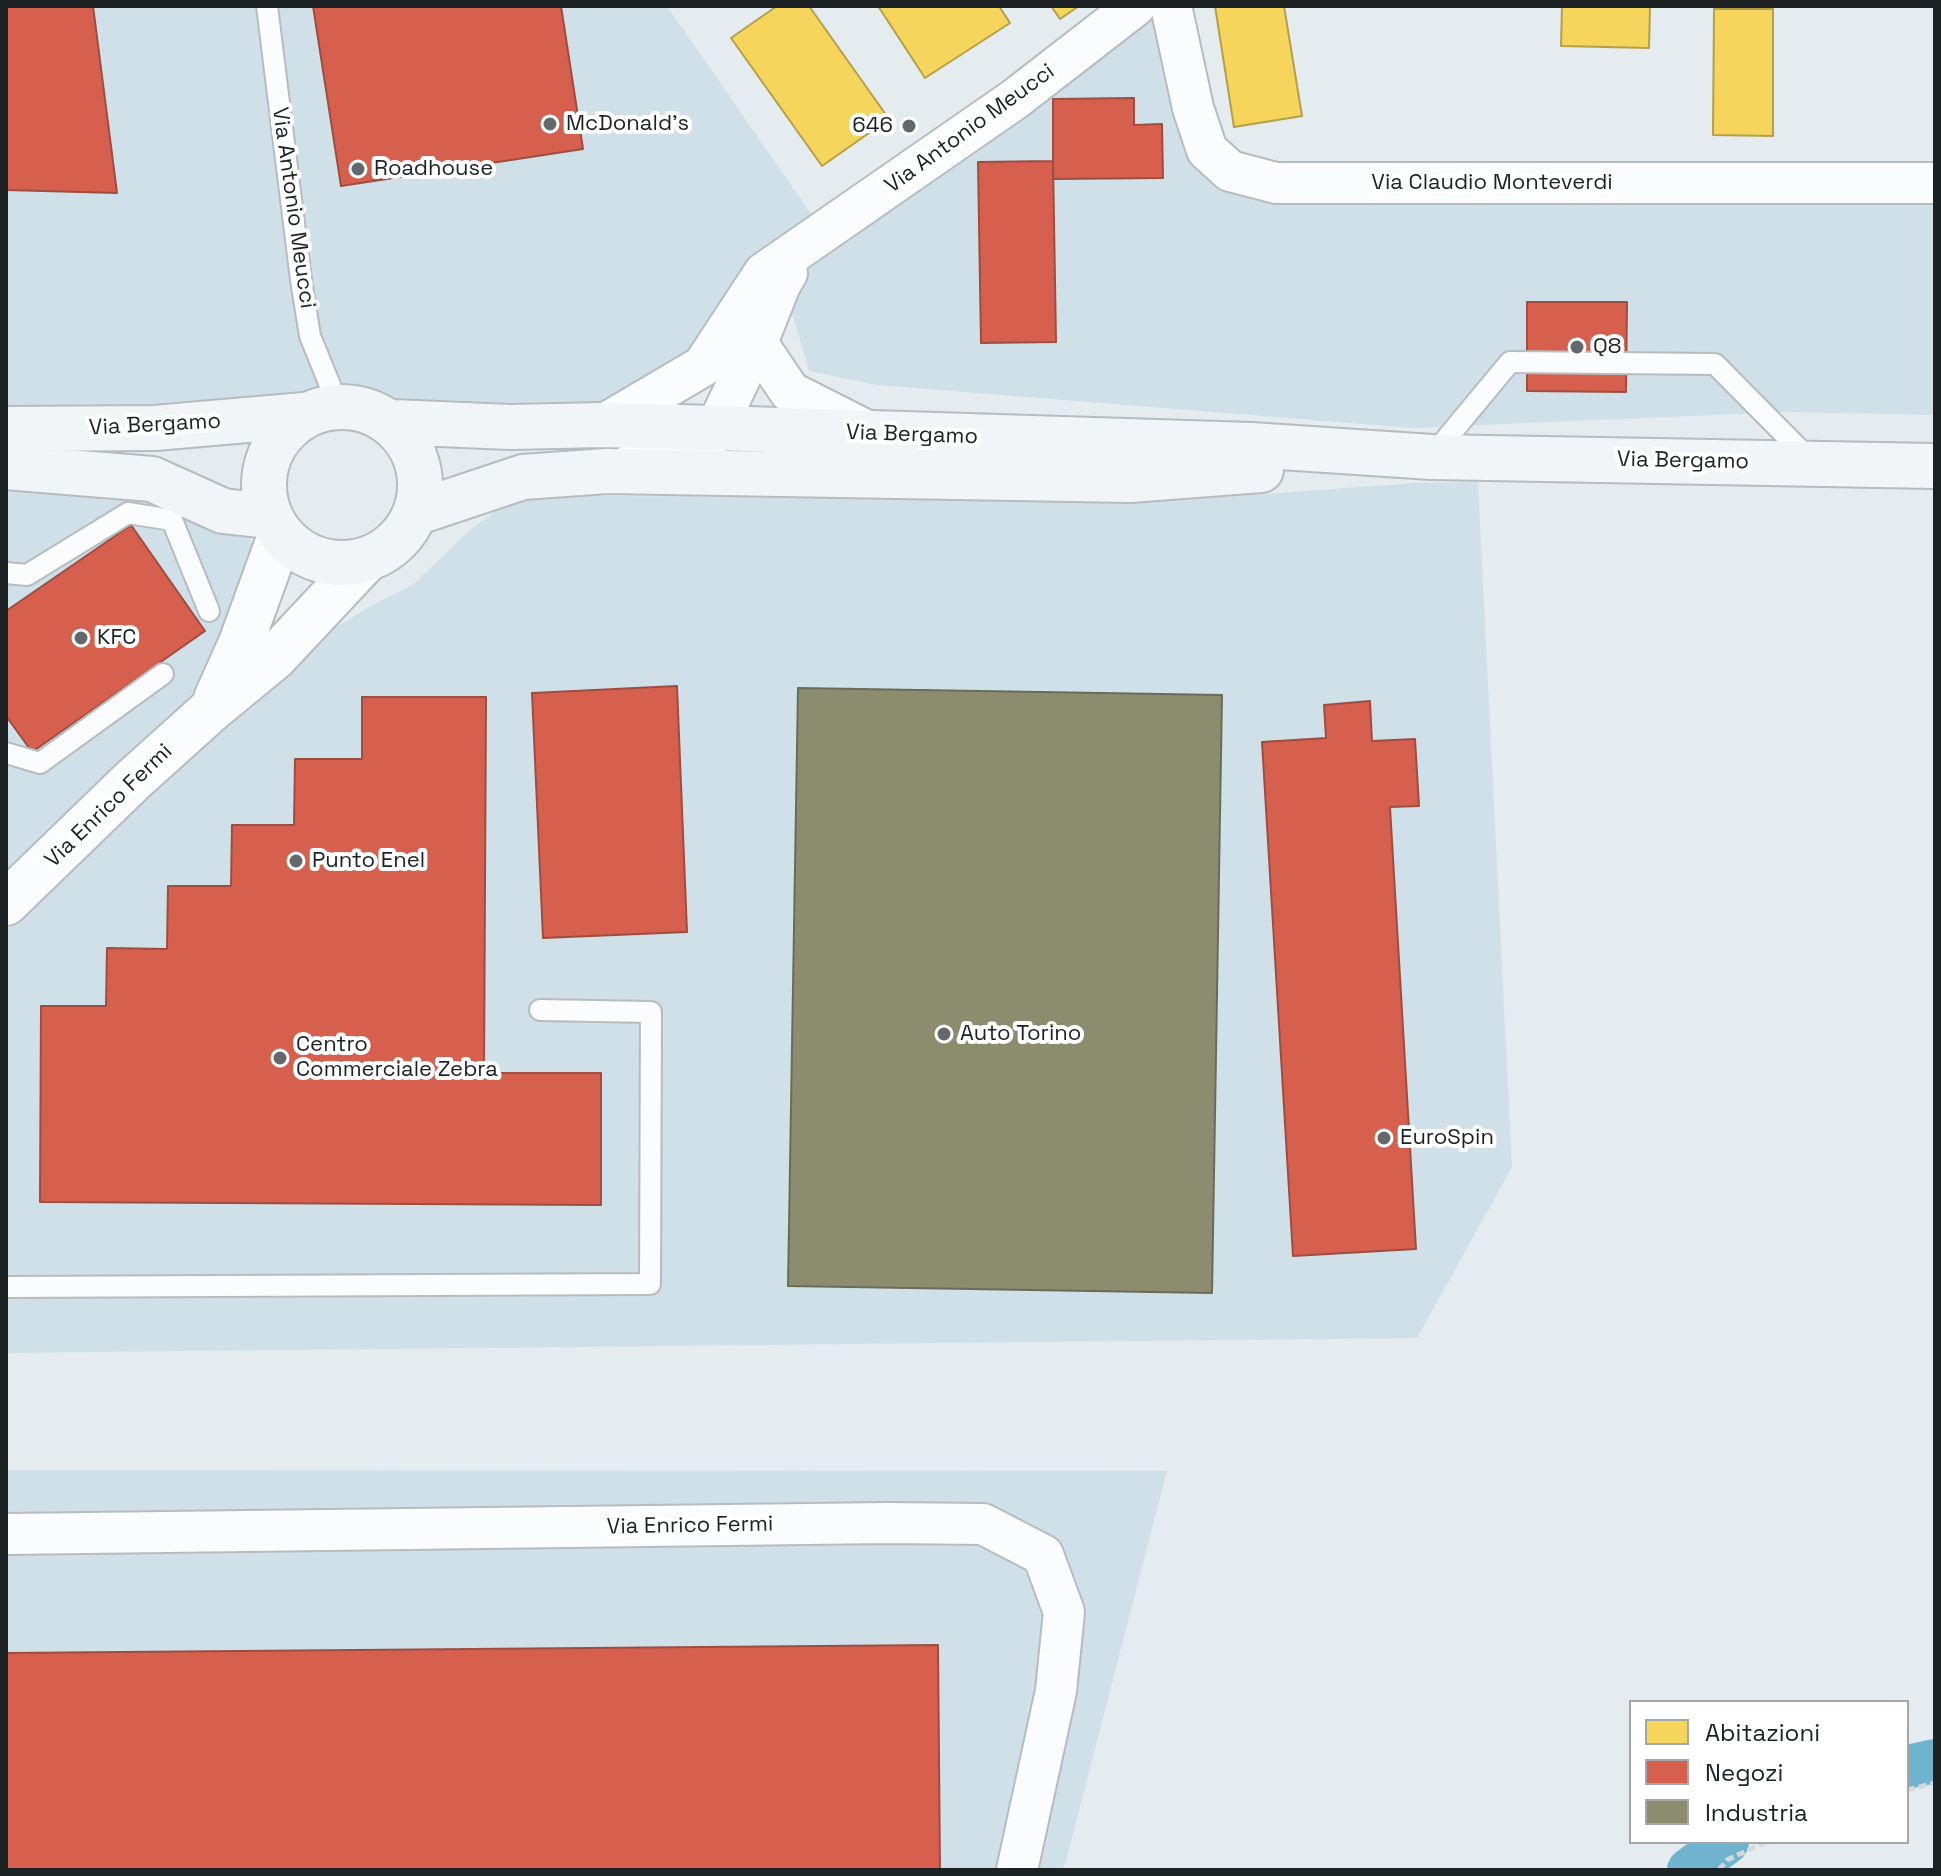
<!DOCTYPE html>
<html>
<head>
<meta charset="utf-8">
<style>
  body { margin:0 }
  #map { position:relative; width:1941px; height:1876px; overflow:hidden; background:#e4ecf0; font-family:"Space Grotesk",sans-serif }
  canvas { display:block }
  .frame { position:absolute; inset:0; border:8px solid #1c2124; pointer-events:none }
  .legend { position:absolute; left:1629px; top:1700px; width:280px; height:144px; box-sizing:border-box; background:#fff; border:2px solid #a4a6a7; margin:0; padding:10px 14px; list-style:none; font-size:24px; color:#1c2124 }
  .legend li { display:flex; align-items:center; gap:16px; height:40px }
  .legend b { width:40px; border:2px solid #a4a6a7 }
</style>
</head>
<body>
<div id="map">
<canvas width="1941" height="1876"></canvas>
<div class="frame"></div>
<ul class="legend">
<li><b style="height:22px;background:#f6d55c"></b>Abitazioni</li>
<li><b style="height:22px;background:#d6604d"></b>Negozi</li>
<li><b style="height:22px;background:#8c8c6e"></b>Industria</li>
</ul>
</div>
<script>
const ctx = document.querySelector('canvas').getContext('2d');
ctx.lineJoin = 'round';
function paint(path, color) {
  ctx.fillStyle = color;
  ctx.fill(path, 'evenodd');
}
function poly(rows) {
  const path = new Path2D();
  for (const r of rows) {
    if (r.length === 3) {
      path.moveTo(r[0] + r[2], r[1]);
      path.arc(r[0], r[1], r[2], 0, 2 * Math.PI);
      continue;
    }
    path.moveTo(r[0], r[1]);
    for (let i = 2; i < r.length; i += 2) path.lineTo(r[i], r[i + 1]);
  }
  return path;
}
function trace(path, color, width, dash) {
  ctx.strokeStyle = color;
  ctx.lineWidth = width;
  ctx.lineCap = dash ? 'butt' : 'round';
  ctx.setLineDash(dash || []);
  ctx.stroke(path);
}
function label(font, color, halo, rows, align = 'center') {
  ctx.font = font + ' "Space Grotesk",sans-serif';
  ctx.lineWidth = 8;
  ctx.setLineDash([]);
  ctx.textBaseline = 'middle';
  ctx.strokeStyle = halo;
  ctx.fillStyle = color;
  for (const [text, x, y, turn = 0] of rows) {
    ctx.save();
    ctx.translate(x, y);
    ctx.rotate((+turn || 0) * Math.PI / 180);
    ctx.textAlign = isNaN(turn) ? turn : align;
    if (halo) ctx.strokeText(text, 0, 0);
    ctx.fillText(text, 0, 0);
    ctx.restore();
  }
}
const built = poly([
  [6,6,667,6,813,217,746,264,685,358,587,410,405,404,359,388,291,394,154,412,6,415],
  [1154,8,1218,184,1935,195,1935,415,1785,412,1412,428,877,385,809,371,791,309,807,262],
  [6,478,148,487,246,532,258,553,206,703,6,888],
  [1478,482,1512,1167,1417,1338,6,1353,6,931,221,724,310,643,371,606,414,584,472,528,518,496,1224,497,1414,483],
  [6,1470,1167,1471,1066,1861,1062,1870,6,1870]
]);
const homes = poly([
  [777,6,809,6,889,119,822,166,731,38,777,6],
  [878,6,999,6,1010,23,925,78,878,6],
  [1051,6,1079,6,1060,19,1051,6],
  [1215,6,1284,6,1302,116,1234,127,1215,6],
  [1562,6,1650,6,1649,48,1561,46,1562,6],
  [1714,9,1773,9,1773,136,1713,135,1714,9]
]);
const shops = poly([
  [6,6,93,6,117,193,6,190,6,6],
  [313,6,561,6,583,149,341,186,313,6],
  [1134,98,1134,125,1162,124,1163,178,1053,179,1053,99,1134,98],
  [1053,161,1056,342,981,343,978,162,1053,161],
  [1527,302,1627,302,1626,392,1527,391,1527,302],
  [131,525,205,631,32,752,6,716,6,611,131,525],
  [677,686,687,932,543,938,532,693,677,686],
  [362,697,486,697,484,1073,601,1073,601,1205,40,1202,41,1006,106,1006,107,948,167,949,168,886,231,886,232,825,294,825,295,759,362,759,362,697],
  [1370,701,1372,741,1415,739,1419,806,1390,807,1416,1249,1293,1256,1262,742,1326,738,1324,705,1370,701],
  [938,1645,940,1870,6,1870,6,1653,938,1645]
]);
const industry = poly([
  [798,688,1222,695,1212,1293,788,1286,798,688]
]);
const canal = poly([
  [1907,1767,1935,1761],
  [1689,1870,1727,1842]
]);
const path = poly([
  [1907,1790,1935,1783],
  [1719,1870,1727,1860,1766,1842]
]);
const service = poly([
  [267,6,301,280,310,336,338,405],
  [1432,456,1510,362,1715,364,1811,461],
  [6,573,27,575,128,513,172,520,209,611],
  [6,753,40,763,163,674],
  [6,1287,650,1284,651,1012,540,1010]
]);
const minor = poly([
  [1171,6,1193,108,1207,150,1230,171,1276,183,1935,183],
  [757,343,790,392,873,434],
  [603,425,703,366,764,273,1015,99,1135,6],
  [630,465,644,458,702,445,709,439,716,428,757,343,780,285,787,273],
  [6,1534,888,1523,983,1524,1043,1555,1064,1612,1056,1691,1017,1870]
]);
const tertiary = poly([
  [216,699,241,643,280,536],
  [6,903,132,781,212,709,275,657,365,561]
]);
const secondary = poly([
  [342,485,78],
  [393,422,510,427,603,425,716,428,1251,445,1432,457,1935,466],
  [6,429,155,428,304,415],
  [6,467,152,479,223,511,268,516],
  [418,512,523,477,607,471,1130,480,1261,470]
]);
const markers = [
  [550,124,8,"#62686b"],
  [909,126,8,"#62686b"],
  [358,169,8,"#62686b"],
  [1577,347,8,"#62686b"],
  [81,638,8,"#62686b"],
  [296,861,8,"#62686b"],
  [944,1034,8,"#62686b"],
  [280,1058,8,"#62686b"],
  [1384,1138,8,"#62686b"]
];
const poiNames = [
  ["McDonald's",566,124],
  ["646",893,126,"right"],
  ["Roadhouse",374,169],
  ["Q8",1593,347],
  ["KFC",97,638],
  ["Punto Enel",312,861],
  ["Auto Torino",960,1034],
  ["Centro",296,1045],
  ["Commerciale Zebra",296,1070],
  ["EuroSpin",1400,1138]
];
const streetNames = [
  ["Via Antonio Meucci",970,129,-36],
  ["Via Claudio Monteverdi",1492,183],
  ["Via Antonio Meucci",293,208,82],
  ["Via Bergamo",155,425,-3],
  ["Via Bergamo",912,435,2],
  ["Via Bergamo",1683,461,1],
  ["Via Enrico Fermi",109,806,-44],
  ["Via Enrico Fermi",690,1526,-1]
];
paint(built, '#d0e0e8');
paint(homes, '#f6d55c');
trace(homes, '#b59f4b', 2);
paint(shops, '#d6604d');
trace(shops, '#9e4d41', 2);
paint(industry, '#8c8c6e');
trace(industry, '#6a6c58', 2);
trace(canal, '#6fb3cf', 44);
trace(service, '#b6bcbf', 24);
trace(minor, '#b6bcbf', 44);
trace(tertiary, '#b6bcbf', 48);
trace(secondary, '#b6bcbf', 48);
trace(path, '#d6d8da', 5, [8, 4]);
trace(service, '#fbfcfd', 20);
trace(minor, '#fbfcfd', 40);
trace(tertiary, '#fbfcfd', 44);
trace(secondary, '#f1f5f7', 44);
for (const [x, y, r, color] of markers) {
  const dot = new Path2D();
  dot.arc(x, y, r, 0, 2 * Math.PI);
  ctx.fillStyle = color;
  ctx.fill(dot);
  trace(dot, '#fff', 3);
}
label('22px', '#1c2124', '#fff', poiNames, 'left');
label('22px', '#1c2124', '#fff', streetNames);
</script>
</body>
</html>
